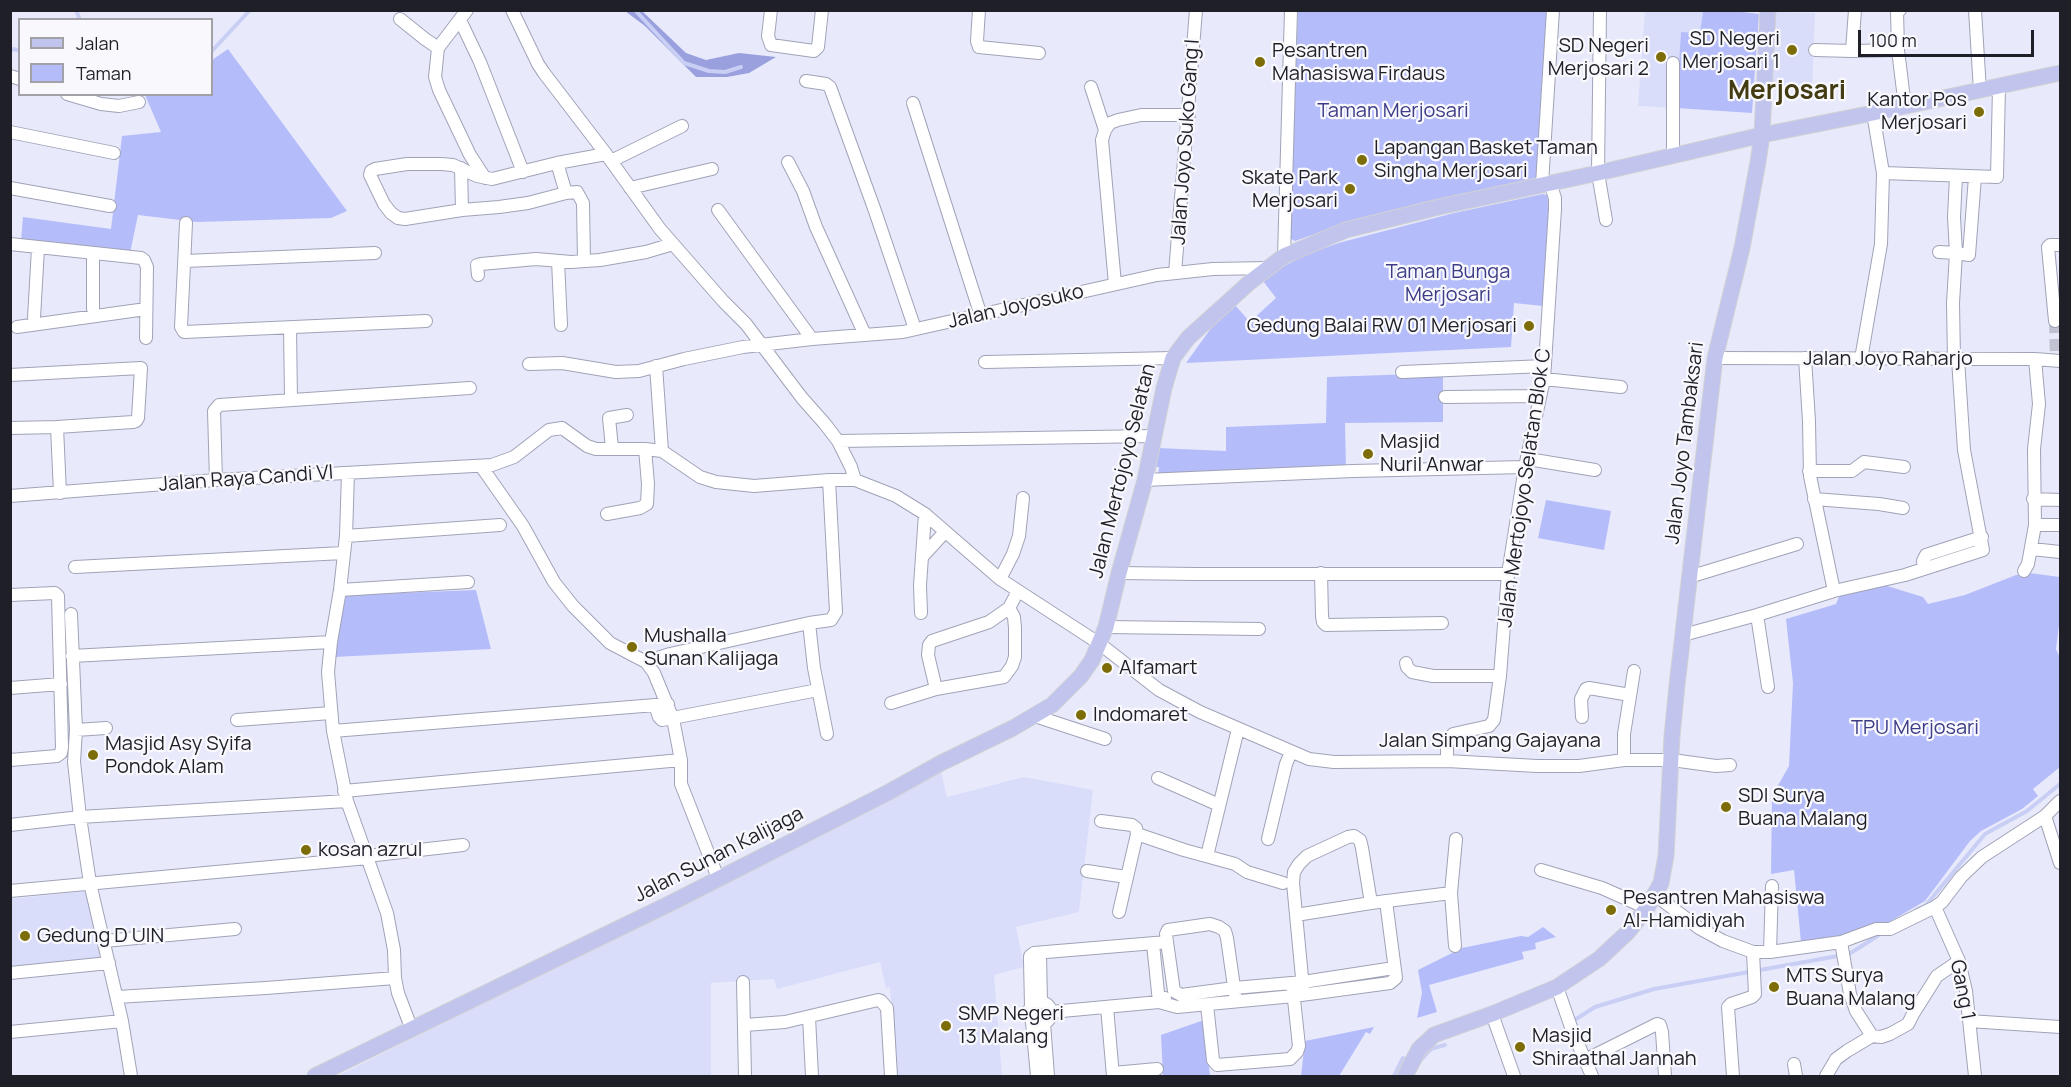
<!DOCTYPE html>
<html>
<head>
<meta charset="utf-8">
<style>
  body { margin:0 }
  #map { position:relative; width:2071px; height:1087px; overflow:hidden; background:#e8eafc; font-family:Manrope,sans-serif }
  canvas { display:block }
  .frame { position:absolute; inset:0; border:12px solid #1e1f27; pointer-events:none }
  .legend { position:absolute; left:18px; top:18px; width:195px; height:78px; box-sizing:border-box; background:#f8f8fd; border:2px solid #a1a1a7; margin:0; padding:8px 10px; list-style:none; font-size:18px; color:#1e1f27 }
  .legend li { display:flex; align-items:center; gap:12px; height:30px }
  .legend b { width:30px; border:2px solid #a1a1a7 }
  .scale { position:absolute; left:1858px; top:30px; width:176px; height:27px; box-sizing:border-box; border:3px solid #1e1f27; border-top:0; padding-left:8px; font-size:18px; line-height:21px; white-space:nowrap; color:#1e1f27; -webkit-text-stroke:4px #f8f8fd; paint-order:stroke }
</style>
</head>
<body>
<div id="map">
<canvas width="2071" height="1087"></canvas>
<div class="frame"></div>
<ul class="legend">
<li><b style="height:8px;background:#c1c4ed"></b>Jalan</li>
<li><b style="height:16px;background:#b5bcfa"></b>Taman</li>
</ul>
<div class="scale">100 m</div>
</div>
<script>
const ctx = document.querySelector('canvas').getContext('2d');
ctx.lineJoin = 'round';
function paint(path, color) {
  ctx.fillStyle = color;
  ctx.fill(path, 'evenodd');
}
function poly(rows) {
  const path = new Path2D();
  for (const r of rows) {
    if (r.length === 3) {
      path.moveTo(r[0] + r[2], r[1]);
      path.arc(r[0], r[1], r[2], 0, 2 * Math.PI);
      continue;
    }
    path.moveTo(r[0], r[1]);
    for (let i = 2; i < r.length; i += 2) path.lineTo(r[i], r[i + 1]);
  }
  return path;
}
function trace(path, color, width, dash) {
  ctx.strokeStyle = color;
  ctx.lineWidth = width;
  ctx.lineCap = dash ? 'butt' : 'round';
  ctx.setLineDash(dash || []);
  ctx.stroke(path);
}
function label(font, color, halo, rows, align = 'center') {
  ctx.font = font + ' Manrope,sans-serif';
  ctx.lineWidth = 4.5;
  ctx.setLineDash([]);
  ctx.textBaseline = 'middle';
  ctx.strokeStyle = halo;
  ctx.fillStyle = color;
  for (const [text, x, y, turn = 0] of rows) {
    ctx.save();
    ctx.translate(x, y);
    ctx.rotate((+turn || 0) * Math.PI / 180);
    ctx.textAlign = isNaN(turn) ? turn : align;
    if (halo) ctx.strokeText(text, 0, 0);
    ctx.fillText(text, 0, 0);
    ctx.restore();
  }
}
const built = poly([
  [1645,11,1703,11,1700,34,1681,32,1676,108,1638,106],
  [1774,12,1815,13,1812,90,1771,88],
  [941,771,947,797,1024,777,1093,790,1079,912,1016,927,1024,967,994,975,1002,1076,896,1076,890,987,886,988,880,962,777,989,774,979,711,983,711,1076,338,1076],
  [88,891,104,957,11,967,10,899]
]);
const green = poly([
  [1298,11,1548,11,1537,180,1342,225,1295,241,1291,239,1289,234],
  [1703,11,1735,11,1759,14,1752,113,1676,108,1681,32,1700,33],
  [228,49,347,211,331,218,197,222,138,215,130,253,21,241,23,217,111,229,122,136,161,132,145,95,212,94,212,60],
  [1543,194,1547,195,1549,209,1543,306,1514,303,1511,347,1186,363,1214,324,1235,305,1250,322,1264,309,1276,298,1263,281,1277,270,1306,254,1342,242,1454,213],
  [1443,373,1443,422,1345,423,1346,469,1158,478,1159,467,1153,467,1158,448,1226,451,1226,427,1326,423,1327,377],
  [1546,500,1611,511,1604,550,1538,538],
  [2029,573,2060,577,2060,617,2056,649,2060,658,2060,767,2033,789,2038,796,2022,809,1981,831,1970,841,1925,901,1889,922,1880,922,1853,934,1801,942,1794,870,1771,874,1772,796,1789,766,1793,683,1786,619,1836,604,1841,592,1884,585,1923,597,1928,604,1965,595,2016,575],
  [476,590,491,649,334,657,346,595],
  [1543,927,1556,937,1535,943,1536,949,1522,952,1524,959,1429,985,1437,1012,1417,1018,1422,993,1418,970,1462,948,1521,936,1528,937],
  [1204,1020,1210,1076,1163,1076,1161,1035],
  [1374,1027,1370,1034,1366,1032,1339,1076,1301,1076,1305,1041]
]);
const forest = poly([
  [625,11,642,11,686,53,706,60,739,53,776,57,749,73,727,77,696,77,645,26]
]);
const stream = poly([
  [76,10,80,20],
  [635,10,684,63,709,71,725,72,741,67],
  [10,49,20,50],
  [212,51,250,10],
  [1916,910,1926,905,1985,834,2027,811,2060,784],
  [1573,1021,1595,1007,1654,989,1849,954,1876,937,1882,932],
  [1434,1048,1445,1045],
  [1422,1059,1428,1052,1434,1047],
  [1394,1076,1403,1058]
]);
const minorTunnel = poly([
  [2055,321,2056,361]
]);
const minor = poly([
  [467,10,438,48,435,77,439,90,470,155,485,178],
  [512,10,538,64,544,73,606,154,660,229,723,301,746,324,802,398,825,424,838,441,851,467,855,480],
  [771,10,768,36,771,45,814,51,818,47,822,10],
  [979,10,977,41,979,47,1039,53],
  [1600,10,1598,173,1606,220],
  [1900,10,1897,11,1898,50,1905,107],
  [1975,10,1980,91],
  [400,19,425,39,438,48],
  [460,20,480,62,523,172],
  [1815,50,1852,51,1898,50],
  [1852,51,1855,10],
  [10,76,20,79],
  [806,81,826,84,830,87,875,211,915,329],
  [1091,87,1105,130],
  [67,94,101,104,119,106,139,102],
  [913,103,981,316],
  [10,132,114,153],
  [1673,156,1673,63],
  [611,161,682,126],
  [788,162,803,191,816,227,865,335],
  [557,163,566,193,528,203,499,207,462,210,405,219,398,218,391,213,384,204,370,175,371,171,375,169,407,164,441,164,453,165,477,176,492,179,557,163,606,154],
  [461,168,462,210],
  [1883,173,1997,177,1999,87],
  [1542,184,1553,10],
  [10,188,110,206],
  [630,188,712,169],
  [566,193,577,192,583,203,584,261],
  [718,210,812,339],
  [186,223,181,327,184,332,426,321],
  [10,244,141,258,144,260,147,267,146,338],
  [1939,252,1956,253,1954,217,1956,176],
  [1284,256,1291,10],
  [185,261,375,253],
  [558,261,561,325],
  [1175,273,1196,10],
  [478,275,477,265,481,264,536,259,571,262,600,260,646,252,673,244],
  [1115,284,1102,140,1105,130,1110,123,1118,120,1141,115,1189,115],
  [93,309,93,254],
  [34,318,38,248],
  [2055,321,2048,247,2050,245,2060,245],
  [17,327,146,309],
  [290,328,291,399],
  [1715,358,2035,359,2060,361],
  [1805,358,1809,421,1810,476,1834,591],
  [1861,359,1881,244,1883,173,1873,113],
  [1954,359,1953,303,1956,253,1969,255,1975,177],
  [985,362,1173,358],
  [529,364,562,363,616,372,639,371,684,359,743,347,812,339,903,332,1157,275,1213,269,1269,268],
  [656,366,662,451],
  [1402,372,1545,366],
  [10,375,141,368,138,418,136,421,133,422,57,427,60,493],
  [1544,379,1621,387],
  [1445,397,1540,396],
  [10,428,57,427],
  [838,441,1154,436],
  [612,448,609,418,627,415],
  [1528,459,1595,470],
  [481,466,523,526,554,582,573,606,610,643,646,662],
  [1809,471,1852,471,1864,462,1904,467],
  [348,473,346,536,340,590,331,642,328,672,333,731,347,801,387,913,394,950,395,978,398,993,412,1030],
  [216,480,214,411,219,405,470,388],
  [1145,480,1353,471,1525,467],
  [10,496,216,480,492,465,514,457,549,430,562,428,587,446,596,449,645,449,662,451,700,477,716,482,754,486,829,480,855,480,896,496,925,514,1000,579,1100,644,1159,690,1200,712,1309,759,1334,762,1447,761,1537,766,1579,766,1624,760,1672,760,1716,766,1730,765],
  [1814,499,1879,504,1903,508],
  [2033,499,2060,500],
  [607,514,640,508,647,504,648,484,645,449],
  [2035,525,2060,525],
  [346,536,500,525],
  [2032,549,2060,552],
  [922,557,944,533],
  [75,567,343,553],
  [1924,569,1923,561,1926,555,1982,537],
  [2024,571,2028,564,2035,525,2034,449,2039,404,2035,359],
  [1119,573,1196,574,1508,574],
  [1321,573,1322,616,1323,622,1326,625,1442,623],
  [1689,577,1797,544],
  [1000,579,1013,554,1019,536,1023,498],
  [340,590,468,582],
  [10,595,55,593,58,596,62,747,61,753,57,756,10,760],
  [921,613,920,585,925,514],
  [71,614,76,730,74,762,80,817,90,883,122,1021,131,1076],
  [1757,615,1768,687],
  [809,623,831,620,836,612,829,480],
  [1106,627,1259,629],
  [1683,635,1757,615,1834,591,1905,575,1983,550,1964,450,1958,359],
  [72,656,331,642],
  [646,662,670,654,809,623,814,668,827,734],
  [646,662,654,673,673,719,681,760,681,784,718,878],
  [1406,663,1407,667,1412,672,1433,676,1500,676],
  [10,688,61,684],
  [936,689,928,655,929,645,932,641,989,622,1009,608,1018,591],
  [891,703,936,689,1004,677,1012,666,1015,657,1015,628,1014,617,1009,608],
  [655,705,659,717,662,720,818,690],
  [1035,716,1105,739],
  [1582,717,1581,699,1586,689,1589,688,1630,695],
  [237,720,331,713],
  [76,730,106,728],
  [333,731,668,704],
  [1624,760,1624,734,1634,671],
  [1447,761,1447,744,1453,734,1489,726,1494,720,1500,676,1508,574,1525,467,1544,379,1555,209,1555,198,1550,183],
  [1158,778,1219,805],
  [344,791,681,760],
  [2045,816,2060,863],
  [1101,821,1132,825,1136,828,1137,834,1184,850,1235,864,1247,872,1283,883],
  [10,825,80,817,347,801],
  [1268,839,1286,764,1291,752],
  [367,856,463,845],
  [1207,856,1238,729],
  [1541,870,1602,888,1647,908],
  [1087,871,1126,877],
  [10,891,368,858],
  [1655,895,1699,928,1723,941,1753,952,1770,952,1841,942,1876,929,1890,929,1935,907,1942,902,1961,877,1982,857,2045,816,2060,801],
  [1935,907,1959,961,1966,991,1975,1076],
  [1119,912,1137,834],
  [1296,915,1371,903,1451,893],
  [104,941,235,929],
  [1167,942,1174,991,1181,995,1234,988,1303,982,1394,968],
  [1841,942,1850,994,1856,1011,1872,1036],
  [1153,944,1159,1002,1177,1007,1294,996,1390,983,1396,978,1386,901],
  [1455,946,1451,893,1456,839],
  [1770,952,1772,886],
  [1040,953,1041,1002],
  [10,973,109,963],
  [743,982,745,1076],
  [1557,987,1572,1030,1592,1076],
  [1303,988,1293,883,1294,872,1299,864,1307,856,1348,837,1354,836,1360,840,1362,848,1371,903],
  [117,997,266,988,395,978],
  [1040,1013,11],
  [1207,1005,1213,1060,1217,1065,1290,1059,1297,1052,1299,1046,1293,990],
  [1031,1006,1030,960,1030,956,1034,953,1167,942,1166,934,1168,930,1210,924,1219,927,1225,931,1227,938,1236,1001],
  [1107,1007,1113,1076],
  [1051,1012,1159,1002,1165,998],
  [1492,1014,1514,1076],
  [809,1017,812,1076],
  [1969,1021,2060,1027],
  [1032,1022,1037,1076],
  [1044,1023,1048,1076],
  [745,1025,785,1022,878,1000,881,1001,887,1008,891,1076],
  [10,1032,122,1021],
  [1585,1060,1657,1024,1660,1025,1662,1032,1665,1076],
  [1794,1064,1796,1076],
  [1113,1073,1157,1069],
  [1733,1076,1728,1007,1731,1004,1752,997,1755,994,1753,952],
  [1826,1076,1836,1059,1847,1051,1872,1036,1881,1037,1890,1034,1908,1024,1913,1014,1937,976,1959,961]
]);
const major = poly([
  [315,1076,671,903,887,793,941,763,1013,728,1052,705,1081,676,1092,660,1106,627,1119,573,1145,480,1164,388,1173,358,1188,338,1250,282,1284,256,1346,230,1439,207,1598,173,1762,135,1873,113,2060,73],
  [1405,1076,1419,1049,1434,1035,1492,1014,1557,987,1599,959,1628,932,1647,908,1661,883,1666,856,1672,736,1677,685,1715,358,1742,248,1758,162,1762,135,1768,10]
]);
const markers = [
  [1792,50,6,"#7d6d09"],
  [1661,57,6,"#7d6d09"],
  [1260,62,6,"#7d6d09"],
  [1979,112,6,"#7d6d09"],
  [1362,160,6,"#7d6d09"],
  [1350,189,6,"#7d6d09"],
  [1529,326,6,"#7d6d09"],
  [1368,454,6,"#7d6d09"],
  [632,647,6,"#7d6d09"],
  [1107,668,6,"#7d6d09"],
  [1081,715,6,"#7d6d09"],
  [93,755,6,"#7d6d09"],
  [1726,807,6,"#7d6d09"],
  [306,850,6,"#7d6d09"],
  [1611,910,6,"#7d6d09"],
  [25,936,6,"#7d6d09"],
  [1774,987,6,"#7d6d09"],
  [946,1026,6,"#7d6d09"],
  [1520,1047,6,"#7d6d09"]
];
const poiNames = [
  ["SD Negeri",1780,39,"right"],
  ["Merjosari 1",1780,62,"right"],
  ["SD Negeri",1649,46,"right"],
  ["Merjosari 2",1649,69,"right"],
  ["Pesantren",1272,51],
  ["Mahasiswa Firdaus",1272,74],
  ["Kantor Pos",1967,100,"right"],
  ["Merjosari",1967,123,"right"],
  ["Lapangan Basket Taman",1374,148],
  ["Singha Merjosari",1374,171],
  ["Skate Park",1338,178,"right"],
  ["Merjosari",1338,201,"right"],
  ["Gedung Balai RW 01 Merjosari",1517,326,"right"],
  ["Masjid",1380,442],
  ["Nuril Anwar",1380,465],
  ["Mushalla",644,636],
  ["Sunan Kalijaga",644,659],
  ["Alfamart",1119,668],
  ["Indomaret",1093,715],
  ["Masjid Asy Syifa",105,744],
  ["Pondok Alam",105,767],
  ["SDI Surya",1738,796],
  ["Buana Malang",1738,819],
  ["kosan azrul",318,850],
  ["Pesantren Mahasiswa",1623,898],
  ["Al-Hamidiyah",1623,921],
  ["Gedung D UIN",37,936],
  ["MTS Surya",1786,976],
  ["Buana Malang",1786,999],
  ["SMP Negeri",958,1014],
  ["13 Malang",958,1037],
  ["Masjid",1532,1036],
  ["Shiraathal Jannah",1532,1059]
];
const parkNames = [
  ["Taman Merjosari",1393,111],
  ["Taman Bunga",1448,272],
  ["Merjosari",1448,295],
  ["TPU Merjosari",1915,728]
];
const streetNames = [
  ["Jalan Joyo Suko Gang I",1186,142,-86],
  ["Jalan Joyosuko",1016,307,-13],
  ["Jalan Joyo Raharjo",1888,359],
  ["Jalan Joyo Tambaksari",1685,443,-83],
  ["Jalan Mertojoyo Selatan",1123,471,-76],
  ["Jalan Raya Candi VI",246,479,-4],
  ["Jalan Mertojoyo Selatan Blok C",1525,488,-82],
  ["Jalan Simpang Gajayana",1490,741],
  ["Jalan Sunan Kalijaga",719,855,-27],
  ["Gang 1",1962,990,79]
];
const districtNames = [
  ["Merjosari",1787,92]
];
paint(built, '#d9ddfa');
paint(green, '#b5bcfa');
paint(forest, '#99a0dd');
trace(stream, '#c9cef4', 4);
trace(minorTunnel, '#c0c1d1', 12, [12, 6]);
trace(minor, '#a0a3b7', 14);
trace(major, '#d2d2d4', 17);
trace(minor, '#fff', 12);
trace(major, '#c1c4ed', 15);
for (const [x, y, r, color] of markers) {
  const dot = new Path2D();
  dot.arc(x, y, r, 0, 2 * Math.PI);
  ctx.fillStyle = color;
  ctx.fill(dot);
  trace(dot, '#f8f8fd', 2);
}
label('20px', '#1e1f27', '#f8f8fd', poiNames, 'left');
label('20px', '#3c3d86', '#f8f8fd', parkNames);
label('20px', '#1e1f27', '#f8f8fd', streetNames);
label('bold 26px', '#433c12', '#f8f8fd', districtNames);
</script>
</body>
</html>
